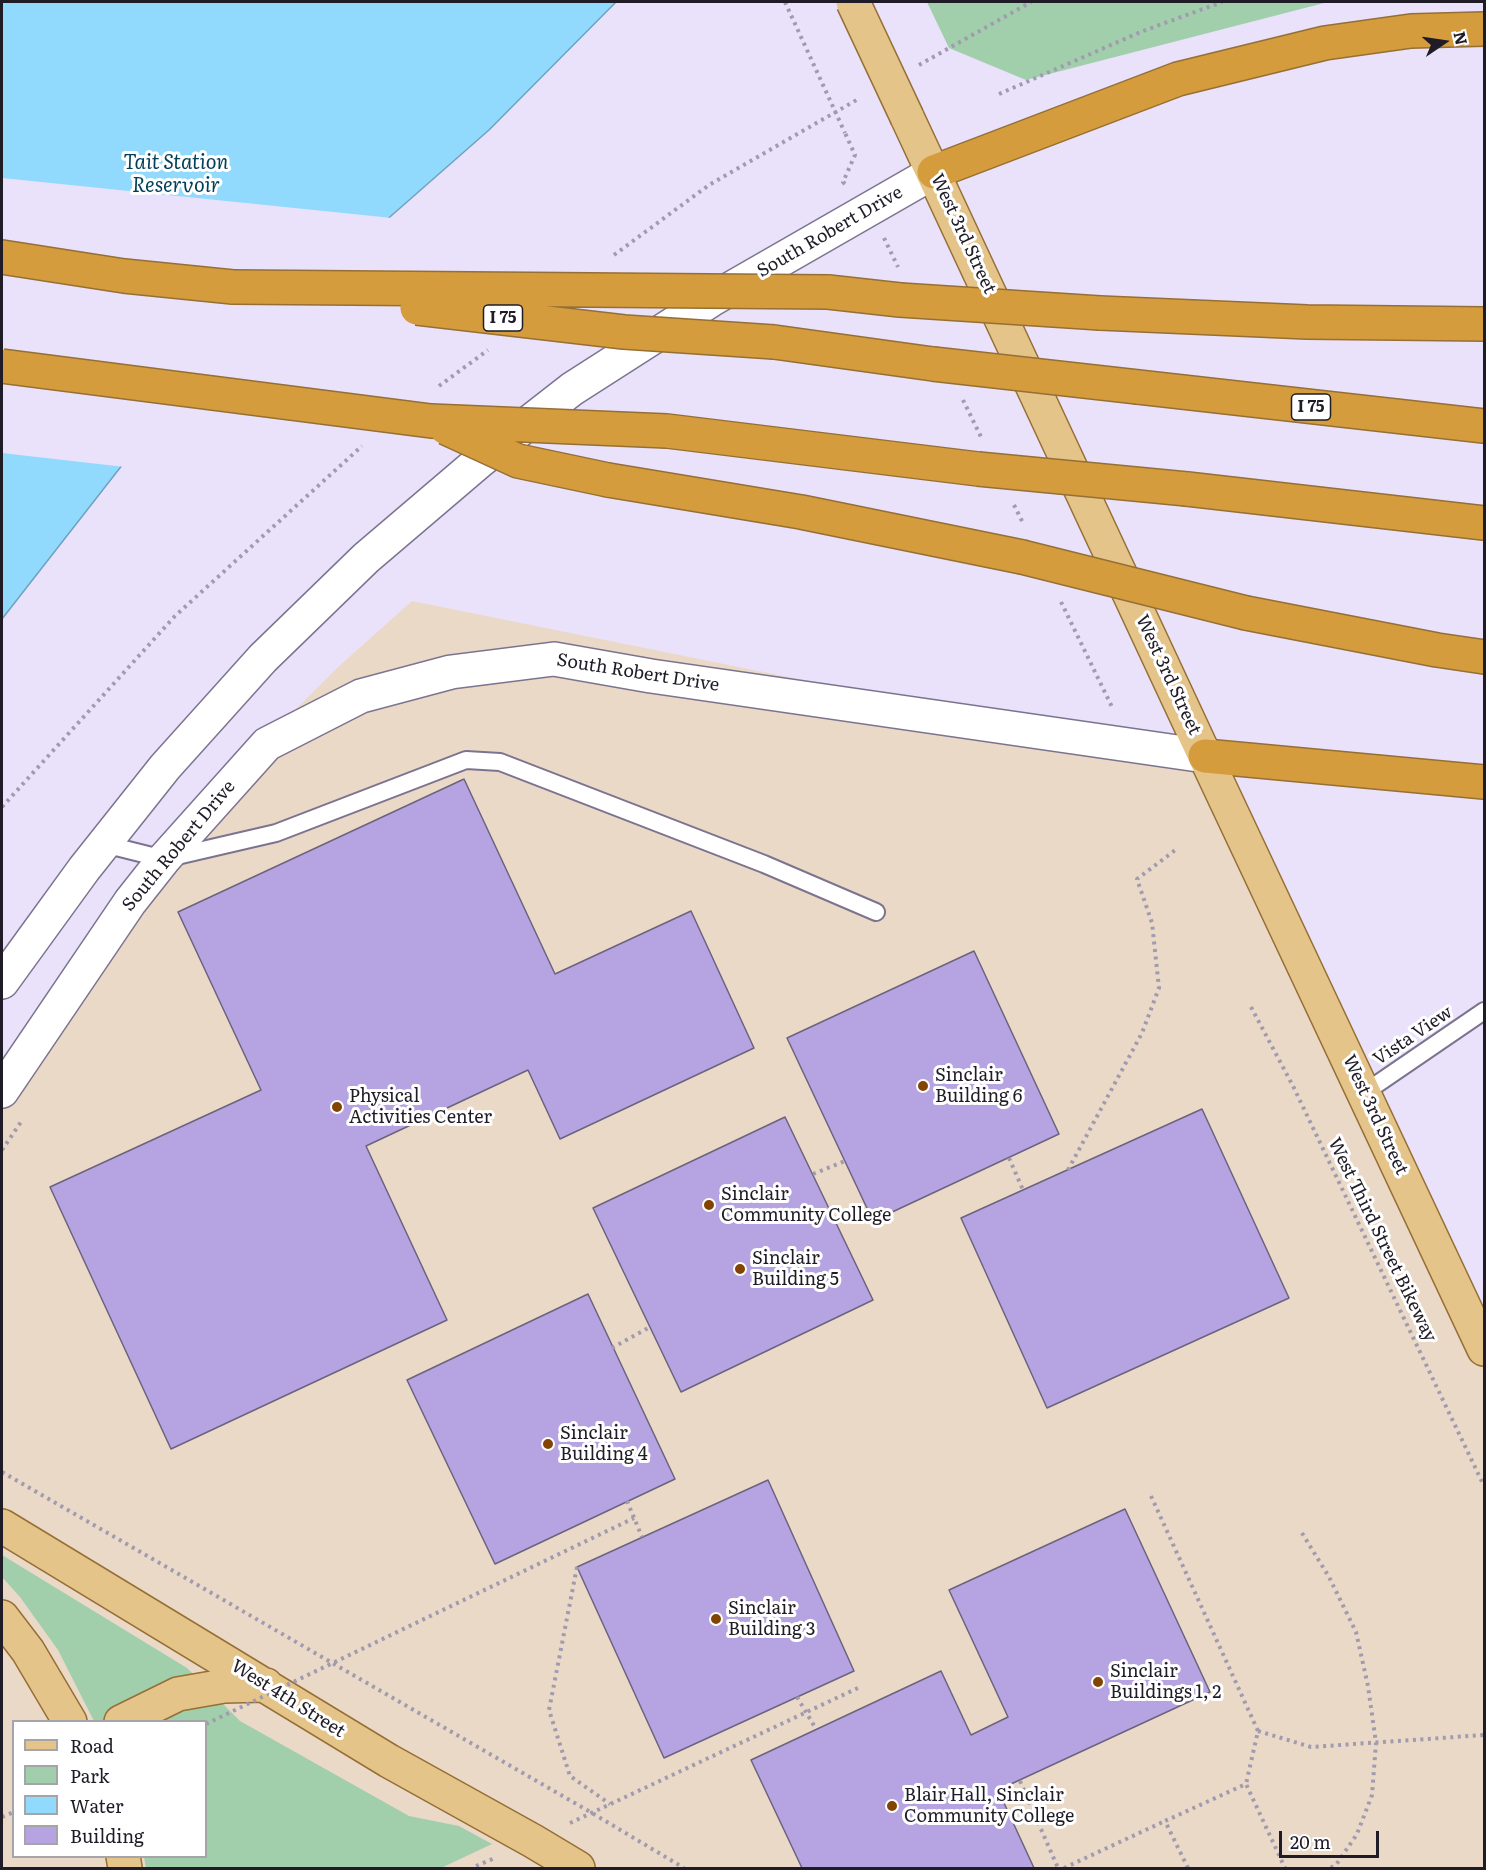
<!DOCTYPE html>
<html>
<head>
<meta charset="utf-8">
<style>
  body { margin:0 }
  #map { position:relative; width:1486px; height:1870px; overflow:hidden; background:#e9e2fa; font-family:Literata,serif }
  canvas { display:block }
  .frame { position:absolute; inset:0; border:3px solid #1f1c27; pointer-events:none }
  .legend { position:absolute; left:12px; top:1720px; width:195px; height:138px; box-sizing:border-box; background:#fff; border:2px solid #a5a4a9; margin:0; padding:8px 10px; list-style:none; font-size:18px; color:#1f1c27 }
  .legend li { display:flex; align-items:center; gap:12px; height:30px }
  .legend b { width:30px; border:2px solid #a5a4a9 }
  .north { position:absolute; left:1414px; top:12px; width:60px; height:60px; -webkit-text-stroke:4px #fff; paint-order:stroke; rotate:77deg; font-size:16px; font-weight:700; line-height:24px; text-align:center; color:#1f1c27 }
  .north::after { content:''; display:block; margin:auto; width:21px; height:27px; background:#1f1c27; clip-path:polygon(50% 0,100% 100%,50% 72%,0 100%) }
  .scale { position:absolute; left:1279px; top:1831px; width:100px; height:27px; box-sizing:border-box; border:3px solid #1f1c27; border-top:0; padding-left:8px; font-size:18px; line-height:21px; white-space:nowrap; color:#1f1c27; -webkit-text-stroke:4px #fff; paint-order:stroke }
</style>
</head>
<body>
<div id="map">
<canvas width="1486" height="1870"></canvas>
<div class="frame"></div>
<ul class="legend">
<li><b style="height:8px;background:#e5c48a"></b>Road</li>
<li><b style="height:16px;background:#a1ceab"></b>Park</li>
<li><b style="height:16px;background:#91dafe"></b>Water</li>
<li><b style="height:16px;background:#b6a4e2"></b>Building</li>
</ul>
<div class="north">N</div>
<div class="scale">20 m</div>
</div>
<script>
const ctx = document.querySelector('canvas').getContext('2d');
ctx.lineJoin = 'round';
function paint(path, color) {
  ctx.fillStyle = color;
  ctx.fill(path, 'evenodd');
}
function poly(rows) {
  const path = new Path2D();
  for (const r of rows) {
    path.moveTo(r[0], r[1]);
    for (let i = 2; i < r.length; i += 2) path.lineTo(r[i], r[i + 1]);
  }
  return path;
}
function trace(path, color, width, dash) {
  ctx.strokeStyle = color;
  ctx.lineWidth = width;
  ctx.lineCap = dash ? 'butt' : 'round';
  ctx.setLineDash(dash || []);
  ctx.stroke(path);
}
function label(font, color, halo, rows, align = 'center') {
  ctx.font = font + ' Literata,serif';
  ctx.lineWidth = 6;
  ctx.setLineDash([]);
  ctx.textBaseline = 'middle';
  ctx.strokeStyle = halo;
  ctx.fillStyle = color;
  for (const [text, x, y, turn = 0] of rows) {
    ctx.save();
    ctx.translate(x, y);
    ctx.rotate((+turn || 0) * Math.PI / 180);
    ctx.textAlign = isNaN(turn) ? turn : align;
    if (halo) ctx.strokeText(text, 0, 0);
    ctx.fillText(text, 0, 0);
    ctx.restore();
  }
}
const education = poly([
  [412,601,1110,742,1205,756,1484,1349,1484,1868,2,1868,2,1091,258,747,338,667],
  [14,1722,206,1722,206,1856,14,1856]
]);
const green = poly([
  [927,2,1328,2,1026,80,949,48],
  [2,1555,187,1668,240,1721,409,1816,459,1826,492,1844,441,1868,146,1868,144,1857,206,1856,206,1722,94,1721,58,1650,20,1597,2,1577]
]);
const water = poly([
  [2,2,616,2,489,130,155,423,2,619,2,2]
]);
const pier = poly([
  [2,178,392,218,158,425,125,467,2,453]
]);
const building = poly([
  [464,779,555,974,691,911,754,1048,560,1139,528,1070,366,1146,447,1320,171,1449,50,1187,261,1090,178,912,464,779],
  [974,951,1059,1134,873,1221,787,1038,974,951],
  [1202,1109,1289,1298,1047,1408,961,1218,1202,1109],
  [785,1117,873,1300,681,1392,593,1208,785,1117],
  [588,1294,675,1479,495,1564,407,1380,588,1294],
  [768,1480,854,1671,664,1758,577,1567,768,1480],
  [1125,1509,1210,1692,998,1790,1034,1868,802,1868,751,1760,941,1671,971,1735,1008,1717,949,1590,1125,1509]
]);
const path = poly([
  [919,65,1031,2],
  [999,94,1143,31,1222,2],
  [845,184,843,182,855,155,845,133],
  [884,238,898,267],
  [614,255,709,185,860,98],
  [439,386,488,350],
  [963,400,981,437],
  [1014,505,1023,523],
  [1061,602,1113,709],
  [2,807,175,616,362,446],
  [1251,1007,1293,1086,1484,1486],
  [2,1150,23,1119],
  [1009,1158,1023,1190],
  [1068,1170,1142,1033,1159,988,1152,923,1137,879,1178,848],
  [813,1174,845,1161],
  [612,1348,650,1327],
  [2,1472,592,1813,684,1868],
  [1151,1496,1258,1731,1246,1784],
  [627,1501,642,1537],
  [1302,1533,1329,1577,1356,1632,1368,1686,1376,1743,1372,1795,1357,1834,1336,1865,1330,1868],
  [577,1567,549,1710,570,1776,610,1804],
  [1258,1731,1311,1747,1484,1735],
  [1020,1781,1058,1868],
  [2,1817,14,1812],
  [570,1823,860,1687],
  [476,1866,495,1858],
  [1064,1868,1165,1821],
  [1188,1868,1165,1821,1246,1784,1285,1868]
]);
const lane = poly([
  [104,844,164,859,276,833,466,760,500,762,764,864,876,912],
  [1364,1093,1484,1011]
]);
const secondary = poly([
  [2,982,84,869,165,767,263,658,366,558,481,460,572,389,711,300,934,172],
  [2,1091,130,902,164,859,267,744,361,696,451,672,554,659,651,676,1205,756]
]);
const primary = poly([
  [907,117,1205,756,1484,1349],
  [2,1526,389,1761,533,1841,578,1868],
  [2,1617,28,1651,70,1722],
  [121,1722,178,1694,224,1686,266,1685],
  [123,1856,125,1868]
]);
const highway = poly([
  [934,172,1178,79,1325,43,1411,31,1484,29],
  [2,257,124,276,233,287],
  [828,292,900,300],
  [1100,313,1307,322,1484,324],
  [774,342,933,364],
  [1138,387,1484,426],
  [667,431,978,469],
  [608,480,801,512,1022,557],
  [1187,489,1484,523],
  [1246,613,1437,650,1484,657],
  [1205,756,1484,782]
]);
const pathBridge = poly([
  [785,2,845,133],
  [797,1697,816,1729],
  [206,1724,634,1518]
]);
const primaryBridge = poly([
  [853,2,907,117]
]);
const highwayBridge = poly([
  [233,287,828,292],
  [900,300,1100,313],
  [417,308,624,332,774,342],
  [933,364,1138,387],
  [2,366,431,421,667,431],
  [446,428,518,461,608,480],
  [978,469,1187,489],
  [1022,557,1246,613]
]);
const markers = [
  [923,1086,6,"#814402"],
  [337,1107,6,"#814402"],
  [709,1205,6,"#814402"],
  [740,1269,6,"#814402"],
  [548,1444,6,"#814402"],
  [716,1619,6,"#814402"],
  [1098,1682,6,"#814402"],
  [892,1806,6,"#814402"]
];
const shields = [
  [503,318,39],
  [1311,407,39]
];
const shieldNames = [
  ["I 75",503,318],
  ["I 75",1311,407]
];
const streetNames = [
  ["South Robert Drive",830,232,-30],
  ["West 3rd Street",963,234,65],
  ["South Robert Drive",638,673,9],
  ["West 3rd Street",1168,675,65],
  ["South Robert Drive",179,846,-50],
  ["Vista View",1413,1036,-34],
  ["West 3rd Street",1375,1115,65],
  ["West Third Street Bikeway",1382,1240,64],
  ["West 4th Street",288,1699,32]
];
const poiNames = [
  ["Sinclair",935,1076],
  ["Building 6",935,1097],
  ["Physical",349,1097],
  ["Activities Center",349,1118],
  ["Sinclair",721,1195],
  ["Community College",721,1216],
  ["Sinclair",752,1259],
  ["Building 5",752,1280],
  ["Sinclair",560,1434],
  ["Building 4",560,1455],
  ["Sinclair",728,1609],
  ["Building 3",728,1630],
  ["Sinclair",1110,1672],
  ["Buildings 1, 2",1110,1693],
  ["Blair Hall, Sinclair",904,1796],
  ["Community College",904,1817]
];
const waterNames = [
  ["Tait Station",176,163],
  ["Reservoir",176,186]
];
paint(education, '#ebd9c8');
paint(green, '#a1ceab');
paint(water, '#91dafe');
trace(water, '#6fa1be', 1.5);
paint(pier, '#e9e2fa');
paint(building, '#b6a4e2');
trace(building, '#6b637d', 1.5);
trace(lane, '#7c748f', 20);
trace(secondary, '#7c748f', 36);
trace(primary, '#956f35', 36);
trace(highway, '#956f35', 36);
trace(path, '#a09bae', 4, [3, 4.5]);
trace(lane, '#fff', 16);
trace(secondary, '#fff', 33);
trace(primary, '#e5c48a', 33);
trace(highway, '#d49c3c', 33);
trace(primaryBridge, '#956f35', 36, []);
trace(highwayBridge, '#956f35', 36, []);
trace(pathBridge, '#a09bae', 4, [3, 4.5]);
trace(primaryBridge, '#e5c48a', 33);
trace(highwayBridge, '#d49c3c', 33);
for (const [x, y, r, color] of markers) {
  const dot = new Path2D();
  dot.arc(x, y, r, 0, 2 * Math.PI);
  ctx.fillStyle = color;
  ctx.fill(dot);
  trace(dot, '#fff', 2);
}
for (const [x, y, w] of shields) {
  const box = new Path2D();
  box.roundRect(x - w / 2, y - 13, w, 26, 4.5);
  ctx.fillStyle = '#fff';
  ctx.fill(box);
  trace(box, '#1f1c27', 1.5);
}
label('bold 16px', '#1f1c27', null, shieldNames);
label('18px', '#1f1c27', '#fff', streetNames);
label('18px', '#1f1c27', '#fff', poiNames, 'left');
label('italic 20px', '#003f58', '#fff', waterNames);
</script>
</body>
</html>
